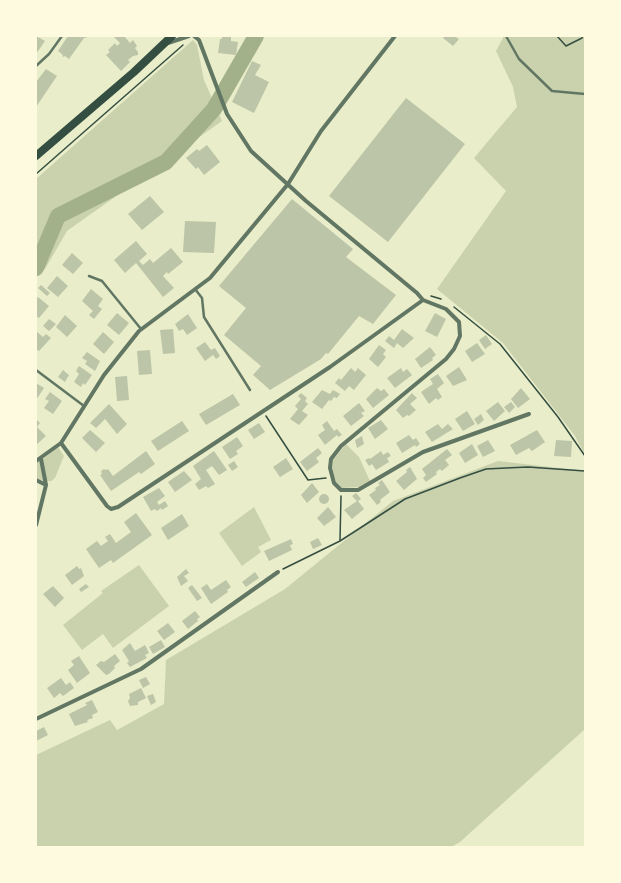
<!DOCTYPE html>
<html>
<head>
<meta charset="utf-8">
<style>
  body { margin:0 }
  #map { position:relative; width:621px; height:883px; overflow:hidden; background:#e9edc9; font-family:"Alegreya Sans",sans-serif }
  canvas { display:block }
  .frame { position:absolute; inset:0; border:37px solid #fefae0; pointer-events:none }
</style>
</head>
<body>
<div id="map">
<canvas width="621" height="883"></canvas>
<div class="frame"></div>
</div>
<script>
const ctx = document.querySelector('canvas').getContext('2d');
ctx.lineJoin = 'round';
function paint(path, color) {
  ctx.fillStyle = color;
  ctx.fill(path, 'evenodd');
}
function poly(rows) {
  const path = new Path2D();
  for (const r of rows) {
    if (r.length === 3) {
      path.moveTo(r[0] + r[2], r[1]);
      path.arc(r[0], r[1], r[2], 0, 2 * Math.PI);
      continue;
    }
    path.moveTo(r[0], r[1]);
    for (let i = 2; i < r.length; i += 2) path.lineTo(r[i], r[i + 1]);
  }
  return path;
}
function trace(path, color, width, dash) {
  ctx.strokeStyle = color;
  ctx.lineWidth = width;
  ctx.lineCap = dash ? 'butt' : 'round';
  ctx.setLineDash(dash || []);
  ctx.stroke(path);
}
const green = poly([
  [504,36,585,36,585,455,575,436,503,343,437,289,506,191,474,158,517,107,513,87,496,51],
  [193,40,197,45,204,80,222,121,67,231,45,269,36,274,36,179],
  [346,444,359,457,370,481,359,487,342,488,336,482,332,471,333,460],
  [58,447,64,456,55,478,51,481,44,481,36,478,36,463,43,459],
  [498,461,585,471,585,729,460,842,451,847,36,847,36,755,110,720,117,730,164,704,166,660,285,589,393,501],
  [254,507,271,540,258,547,261,552,242,566,219,533],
  [139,565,169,606,113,648,103,634,82,650,63,625,103,593,101,591]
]);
const river = poly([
  [36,268,58,216,166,162,214,109,256,36]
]);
const building = poly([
  [36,36,45,41,36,54],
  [68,36,88,37,84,38,69,59,65,56,63,57,62,54,58,51],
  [113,36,124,36,130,43,133,40,137,46,135,48,138,52,138,55,133,56,128,60,130,62,121,71,106,55,110,52,108,50,115,43,117,46,120,43],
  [222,36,231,36,231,41,238,42,236,55,218,53,220,39,222,39],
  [445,36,454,36,459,39,453,46,443,38],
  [252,61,261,65,255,75,269,82,254,113,232,102],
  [46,69,57,76,36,107,36,82],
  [406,98,465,144,388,242,329,196],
  [207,145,220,162,204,175,198,167,196,169,186,158,197,149,199,151],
  [150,196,164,212,142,230,128,214],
  [292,199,353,249,346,257,396,295,373,324,359,316,328,354,326,353,321,359,270,390,253,375,261,366,224,335,246,308,219,286],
  [185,221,216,222,214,253,183,252],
  [136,241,147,254,139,261,143,265,150,259,153,263,171,248,183,262,168,274,167,272,163,276,174,288,163,297,136,263,125,273,114,260],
  [72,253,83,263,73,274,62,265],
  [57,276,68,286,58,297,47,288],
  [41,285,50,293,47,296,38,288],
  [91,289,103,299,98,306,102,309,94,319,89,315,93,311,82,301],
  [38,297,49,306,39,318,36,316,36,299],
  [117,313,129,323,119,335,107,325],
  [435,313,446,319,437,337,425,331],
  [188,314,197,328,187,335,183,329,179,331,175,324],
  [65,315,77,326,67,337,56,327],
  [49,319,56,324,49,331,43,326],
  [173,329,175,353,163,354,160,330],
  [402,329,414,338,403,348,397,343,394,348,385,341,389,336,394,340],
  [36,331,43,337,46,334,51,338,39,351,36,349],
  [103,332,114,342,104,354,93,344],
  [486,335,492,344,485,349,479,340],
  [205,342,211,350,215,348,220,356,216,359,213,355,205,361,196,348],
  [477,343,485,354,472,362,465,351],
  [379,345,386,350,383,354,386,357,378,367,369,359],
  [430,347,436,355,432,358,433,360,421,368,415,359],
  [150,350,152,374,139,375,137,351],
  [87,352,100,361,95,371,85,364,87,361,82,358],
  [79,366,92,375,85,385,83,383,81,387,74,382,79,374,76,371],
  [459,367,467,380,453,386,446,376],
  [351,368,355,372,358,368,366,375,354,390,349,386,345,391,335,383,339,378,341,380],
  [401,368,403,372,407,369,412,375,395,388,387,378],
  [63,370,69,375,65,382,58,377],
  [438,374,444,383,437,389,442,397,438,400,436,398,429,404,421,392,433,384,430,379],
  [127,376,129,400,117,401,115,377],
  [36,383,44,388,36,400],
  [377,388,381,391,384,389,389,395,373,408,366,399],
  [521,388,530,399,518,408,511,399],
  [322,390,330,394,333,390,340,394,337,398,334,397,331,401,329,400,322,409,312,402],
  [50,392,62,401,53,414,44,408,49,401,45,399],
  [301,393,307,398,305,401,308,404,302,411,308,415,299,425,290,419,298,409,295,406,301,399,298,396],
  [412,393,417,398,410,404,416,410,409,416,407,415,403,418,396,410],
  [233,394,240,405,206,425,199,414],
  [498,402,505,411,494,421,486,411],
  [511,402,515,407,509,413,504,407],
  [359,403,365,411,361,413,364,416,351,426,343,416],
  [109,404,127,424,117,434,105,419,96,428,90,423],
  [467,411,475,424,463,431,455,419],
  [481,414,484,420,478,425,474,419],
  [36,419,40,423,37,427,46,436,36,445],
  [381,420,388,429,375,439,368,428],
  [182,421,189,431,158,451,151,441],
  [327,421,334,431,337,429,342,435,338,437,337,435,325,445,318,435,325,430,322,425],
  [259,423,265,432,254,439,248,430],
  [438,424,442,429,448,424,453,429,432,442,425,432],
  [90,430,105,443,96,452,82,438],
  [537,430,545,442,532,451,529,448,516,455,510,445],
  [409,435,413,440,416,438,420,444,416,447,415,445,402,453,396,443],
  [362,436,364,444,357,448,355,440],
  [237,437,243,446,236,451,238,454,230,459,222,447],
  [488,440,495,451,483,457,477,446],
  [556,440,572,441,571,457,554,456],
  [472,444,478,455,465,463,459,453],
  [318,448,322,453,316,458,319,462,307,471,300,462],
  [447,449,452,455,445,460,449,465,442,471,440,469,436,472,437,474,426,482,423,478,426,475,422,469],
  [146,451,155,464,141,474,139,472,111,491,100,475,102,474,101,471,104,469,106,470,108,469,113,476],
  [214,451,227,470,219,475,212,466,206,470,215,484,208,488,206,486,199,490,195,484,201,479,193,466],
  [381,451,383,455,388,452,391,456,387,458,389,462,376,470,372,464,369,466,365,460,369,458,370,459],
  [286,458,293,469,280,477,273,467],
  [234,461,238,467,232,471,228,465],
  [410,467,417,479,404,490,396,481,407,472,406,470],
  [184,471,192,480,175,492,168,482],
  [382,480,390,492,380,500,381,502,377,505,369,495,376,490,375,488,380,485,378,483],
  [312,483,319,492,307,503,301,495],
  [159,488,165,496,157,502,159,505,165,501,168,506,162,510,161,508,157,511,155,509,151,511,143,497],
  [356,493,361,499,358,501,364,509,352,519,344,510,357,501,352,496],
  [324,499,5],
  [328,507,336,517,324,526,317,518],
  [136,513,152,535,113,563,111,560,99,568,86,549,97,541,101,546,108,541,105,537,110,534,116,543,131,532,124,522],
  [182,514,189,526,168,540,161,528],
  [318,538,322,545,313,549,310,542],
  [291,539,293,544,290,545,292,550,269,561,264,551],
  [77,566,79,569,81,568,84,576,72,585,65,575],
  [186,569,189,573,184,576,188,581,181,586,177,577],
  [255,572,259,578,246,587,242,582],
  [226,580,231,587,227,590,228,592,211,604,201,588,207,584,211,590],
  [86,584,89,587,81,592,79,589],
  [192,585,202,598,197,601,188,588],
  [53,586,64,598,55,607,43,594],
  [195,611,200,617,197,619,198,621,188,629,182,621],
  [168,623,175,632,164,640,157,631],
  [161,640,165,647,153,654,149,647],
  [130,643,135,651,145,645,149,653,145,655,147,658,130,667,127,663,129,661,122,650],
  [115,654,120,661,114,666,115,668,109,674,106,675,96,665,101,661,104,662],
  [79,656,90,673,77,683,68,670,74,665,71,661],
  [146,677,150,684,143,688,139,680],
  [61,678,66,685,70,682,74,688,63,696,60,693,54,698,47,688],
  [141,688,146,698,138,702,138,705,130,706,128,701,130,698,129,694],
  [153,694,156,702,151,705,147,696],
  [92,700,98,712,92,715,93,718,87,720,88,722,75,726,69,714,87,705,85,703],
  [44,727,48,735,36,741,36,731]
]);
const path = poly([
  [557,36,566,46,582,38,583,36],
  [36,174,183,45],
  [431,296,441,299],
  [454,307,500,344,558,417,585,456],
  [266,416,308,480,326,478],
  [340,540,341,496],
  [283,569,340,541,405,499,460,478,486,469,506,468,528,467,585,471]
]);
const service = poly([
  [506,36,519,59,552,91,585,94],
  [36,66,49,54,62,36],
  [89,276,102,281,141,329],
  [195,289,202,298,204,317,250,390],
  [36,370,84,406]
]);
const minor = poly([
  [194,36,199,40,227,114,251,151,306,201,417,293,423,300,446,309,459,322,460,336,454,349,446,359,341,446,331,459,330,468,334,483,341,490,358,490,423,452,529,414],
  [168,43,189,36],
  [61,443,107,506,111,509,118,507,330,367,423,300],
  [36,461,61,443,104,375,139,331,210,278,288,184,321,131,395,36],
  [36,480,46,485],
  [36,525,46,485,41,459],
  [36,719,141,669,278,572]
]);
const primary = poly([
  [36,156,134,72,172,36]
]);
paint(green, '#cad2ad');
trace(river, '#a3b18a', 16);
paint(building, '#bcc5a7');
trace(path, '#344e41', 1.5);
trace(service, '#617663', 2.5);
trace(minor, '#617663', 4);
trace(primary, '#344e41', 8);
</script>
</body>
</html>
